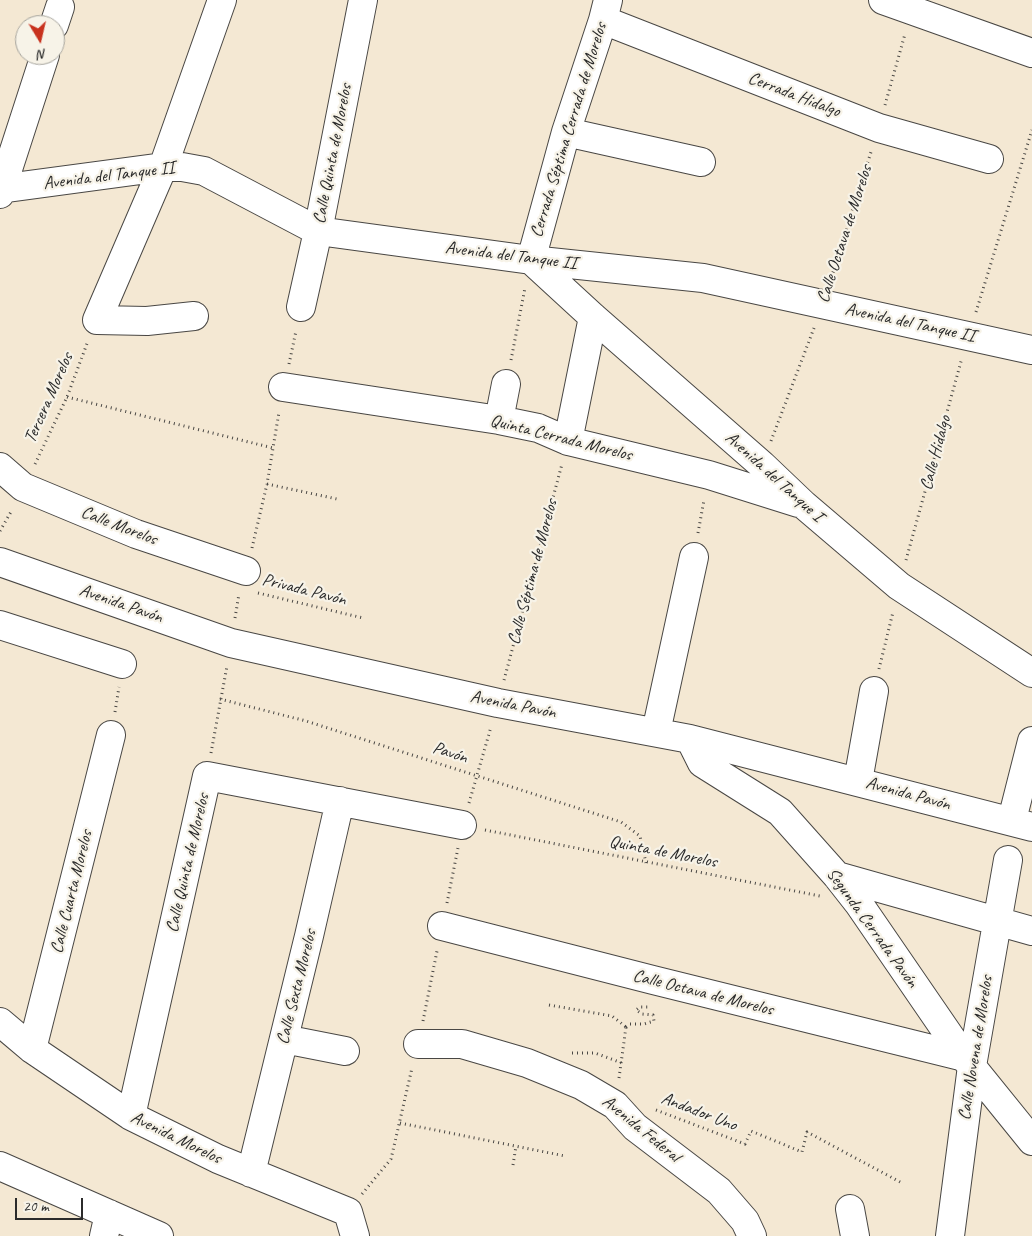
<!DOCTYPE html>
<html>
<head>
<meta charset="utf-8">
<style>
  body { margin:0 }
  #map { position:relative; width:1032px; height:1236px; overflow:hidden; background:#f4e8d3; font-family:Caveat,sans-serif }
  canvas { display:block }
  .north { position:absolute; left:15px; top:15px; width:50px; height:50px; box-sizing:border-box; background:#f7f3e8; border:1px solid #a5a39c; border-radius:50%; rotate:171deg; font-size:14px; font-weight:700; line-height:20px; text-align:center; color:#2b2b2b }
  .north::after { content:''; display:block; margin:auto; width:18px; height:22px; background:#c8321e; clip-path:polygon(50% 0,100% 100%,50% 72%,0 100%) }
  .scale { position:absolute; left:15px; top:1198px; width:68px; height:22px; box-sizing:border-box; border:2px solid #2b2b2b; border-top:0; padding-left:6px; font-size:15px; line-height:18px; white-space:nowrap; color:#2b2b2b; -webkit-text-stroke:4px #f7f3e8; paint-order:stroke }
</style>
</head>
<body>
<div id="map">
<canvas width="1032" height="1236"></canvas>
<div class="north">N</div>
<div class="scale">20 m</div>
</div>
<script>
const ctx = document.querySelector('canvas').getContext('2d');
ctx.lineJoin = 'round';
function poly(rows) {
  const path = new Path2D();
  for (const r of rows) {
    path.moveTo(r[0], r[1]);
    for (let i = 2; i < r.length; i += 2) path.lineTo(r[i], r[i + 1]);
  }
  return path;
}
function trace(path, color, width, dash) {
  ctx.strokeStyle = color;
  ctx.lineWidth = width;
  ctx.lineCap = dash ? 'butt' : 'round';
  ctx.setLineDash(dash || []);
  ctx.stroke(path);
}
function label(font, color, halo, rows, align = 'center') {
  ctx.font = font + ' Caveat,sans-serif';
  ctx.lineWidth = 4.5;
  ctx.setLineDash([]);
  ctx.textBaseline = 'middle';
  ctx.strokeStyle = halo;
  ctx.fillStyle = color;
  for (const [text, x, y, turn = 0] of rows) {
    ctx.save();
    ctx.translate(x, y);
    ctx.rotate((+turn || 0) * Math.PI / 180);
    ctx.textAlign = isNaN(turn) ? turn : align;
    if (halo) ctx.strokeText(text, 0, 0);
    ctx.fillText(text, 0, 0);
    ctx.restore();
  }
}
const path = poly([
  [885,105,905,34],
  [830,282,871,152],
  [976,312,1032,130],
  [511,360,525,288],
  [289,364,296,331],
  [67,397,273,448],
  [771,441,814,328],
  [35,464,67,397,88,341],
  [267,484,337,499],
  [0,531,12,510],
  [698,533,704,500],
  [252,548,267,484,279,412],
  [906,560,962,358],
  [258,593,363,618],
  [235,618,239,594],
  [879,669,893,612],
  [504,680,562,464],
  [220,699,306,721,621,822,640,836,646,863],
  [115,712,119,687],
  [211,753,227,666],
  [469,803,491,727],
  [485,830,820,896],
  [447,903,458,848],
  [549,1005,612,1016,626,1027],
  [423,1021,437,951],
  [626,1027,630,1024,644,1024,654,1021,653,1015,642,1014,636,1010,640,1007,651,1007],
  [572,1053,595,1053,622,1063],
  [619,1078,626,1027],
  [656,1110,745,1144,751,1131,802,1152,807,1132,902,1183],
  [400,1123,565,1156],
  [513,1165,516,1146],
  [362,1194,391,1159,412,1068]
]);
const minor = poly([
  [608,0,603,20,566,132,531,260,593,317,762,465,804,505,899,586,1032,673],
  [883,0,1032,53],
  [603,20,879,128,989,159],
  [54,25,60,7],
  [566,132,701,162],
  [0,189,163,167,182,167,204,171,318,231,531,260,703,278,1032,350],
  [0,194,45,55],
  [301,307,318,231,363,0],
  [194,316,147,321,97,320,163,167,222,0],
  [283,387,499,420,538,428,568,441,709,475,798,503],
  [499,420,506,384],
  [568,441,593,317],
  [0,467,23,487,136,534,246,571],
  [0,562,231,643,498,703,690,739,1032,827],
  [0,625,122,664],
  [656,732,694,557],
  [690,739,702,763,780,812,837,876,859,904,964,1057,1032,1141],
  [858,781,874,691],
  [1015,808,1032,741],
  [837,876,1032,931],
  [442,926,653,980,964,1057],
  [0,1022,32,1049,131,1116,218,1159,348,1212,355,1236],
  [284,1039,345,1051],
  [418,1044,462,1044,527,1063,581,1085,615,1105,635,1127,719,1191,745,1221,752,1236],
  [32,1049,111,735],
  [131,1116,207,776,462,825],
  [0,1166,159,1236],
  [251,1173,309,936,340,801],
  [850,1209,855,1236],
  [104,1236,109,1214],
  [950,1236,972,1066,1008,860]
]);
const streetNames = [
  ["Cerrada Hidalgo",794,95,21],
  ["Cerrada Séptima Cerrada de Morelos",569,130,-73],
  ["Calle Quinta de Morelos",333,154,-79],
  ["Avenida del Tanque II",109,176,-7],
  ["Calle Octava de Morelos",845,234,-72],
  ["Avenida del Tanque II",511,256,7],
  ["Avenida del Tanque II",910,323,12],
  ["Tercera Morelos",49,398,-66],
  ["Quinta Cerrada Morelos",561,438,14],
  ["Calle Hidalgo",936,453,-75],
  ["Avenida del Tanque I",774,477,42],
  ["Calle Morelos",119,526,21],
  ["Calle Séptima de Morelos",533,572,-75],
  ["Privada Pavón",304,590,14],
  ["Avenida Pavón",121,604,19],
  ["Avenida Pavón",513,705,11],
  ["Pavón",450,753,18],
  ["Avenida Pavón",908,794,15],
  ["Quinta de Morelos",663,852,11],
  ["Calle Quinta de Morelos",188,863,-77],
  ["Calle Cuarta Morelos",72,892,-76],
  ["Segunda Cerrada Pavón",872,928,54],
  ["Calle Sexta Morelos",297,987,-76],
  ["Calle Octava de Morelos",703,993,14],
  ["Calle Novena de Morelos",976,1048,-81],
  ["Andador Uno",699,1112,21],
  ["Avenida Federal",641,1129,39],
  ["Avenida Morelos",176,1138,26]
];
trace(minor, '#494744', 30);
trace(path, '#494744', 3, [1, 4]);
trace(minor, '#fff', 28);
label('18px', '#2b2b2b', '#f7f3e8', streetNames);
</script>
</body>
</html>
